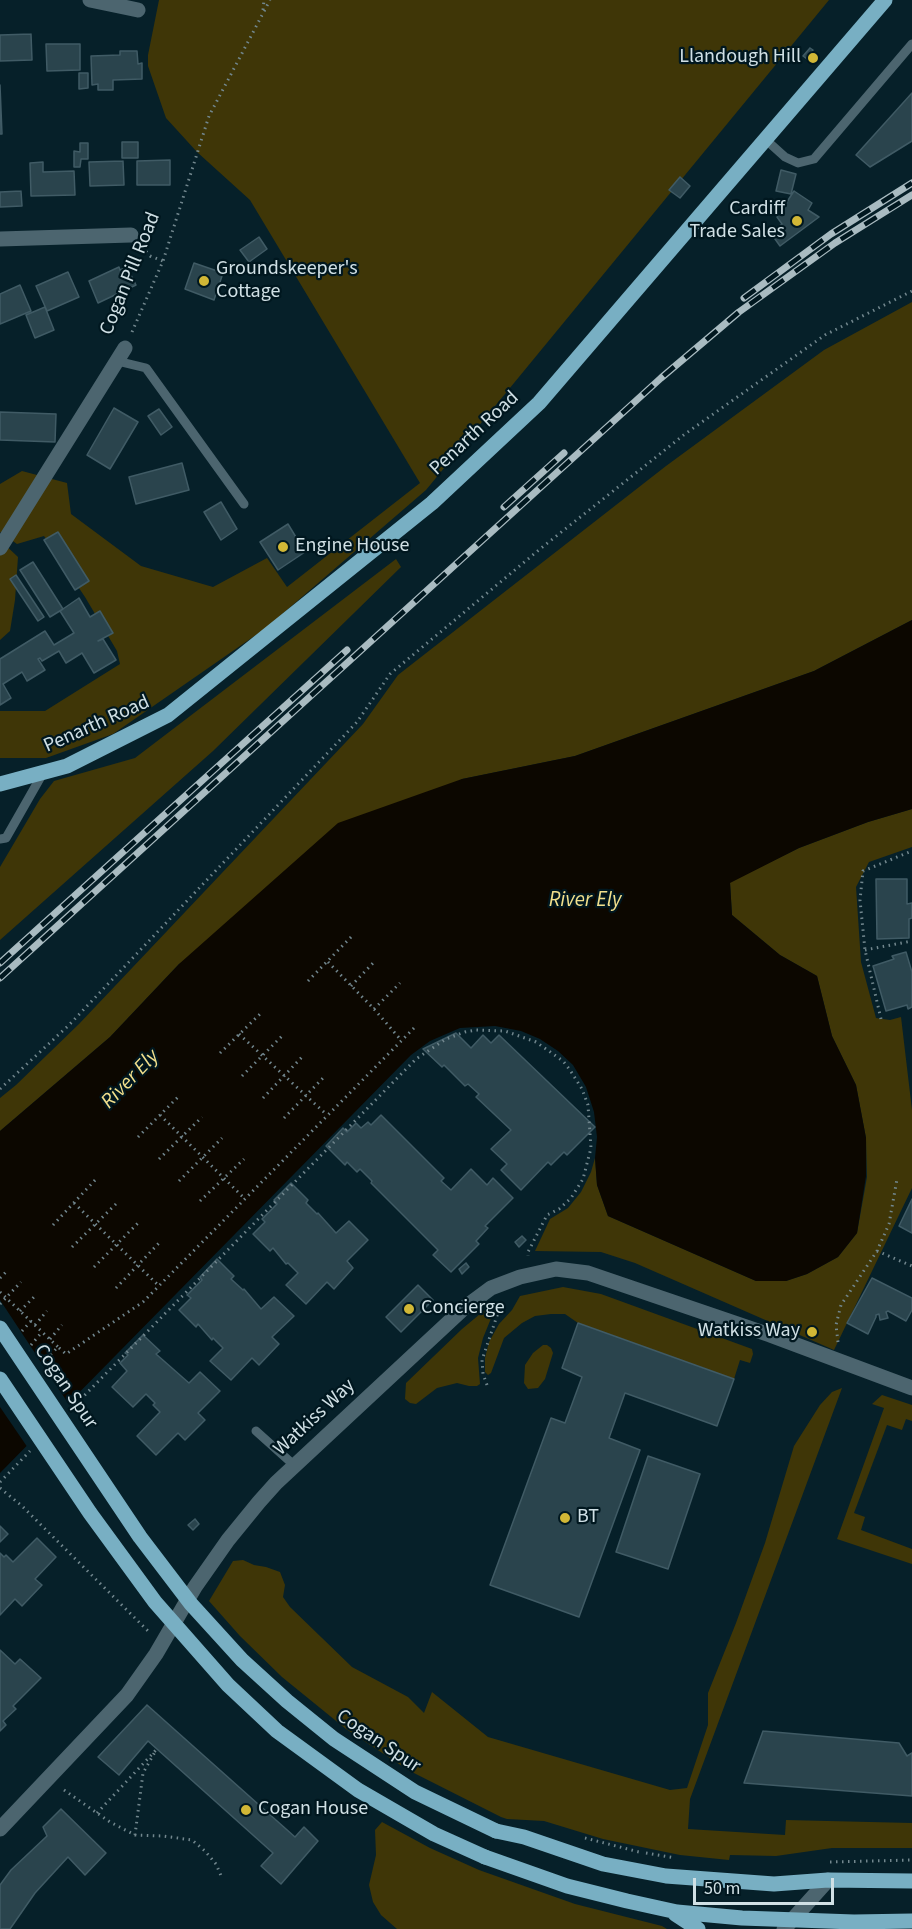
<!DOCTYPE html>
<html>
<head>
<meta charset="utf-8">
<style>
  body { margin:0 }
  #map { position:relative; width:912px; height:1929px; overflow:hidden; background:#062029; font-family:"Source Sans 3",sans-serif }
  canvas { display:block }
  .scale { position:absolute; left:693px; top:1878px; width:141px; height:27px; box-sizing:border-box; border:3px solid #d0e0e5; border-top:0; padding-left:8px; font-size:18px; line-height:21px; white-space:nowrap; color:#d0e0e5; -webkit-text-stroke:4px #00171f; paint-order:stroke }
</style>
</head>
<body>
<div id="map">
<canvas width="912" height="1929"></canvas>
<div class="scale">50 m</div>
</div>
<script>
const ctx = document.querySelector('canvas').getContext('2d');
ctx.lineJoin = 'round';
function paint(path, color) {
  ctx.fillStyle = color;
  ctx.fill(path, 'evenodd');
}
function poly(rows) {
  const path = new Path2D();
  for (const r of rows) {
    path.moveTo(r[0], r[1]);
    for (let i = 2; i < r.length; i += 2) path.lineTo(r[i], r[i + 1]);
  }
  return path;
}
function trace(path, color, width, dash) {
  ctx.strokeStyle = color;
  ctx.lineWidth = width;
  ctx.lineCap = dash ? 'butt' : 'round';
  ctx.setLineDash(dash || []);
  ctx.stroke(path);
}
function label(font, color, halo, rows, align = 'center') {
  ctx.font = font + ' "Source Sans 3",sans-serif';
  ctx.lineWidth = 4.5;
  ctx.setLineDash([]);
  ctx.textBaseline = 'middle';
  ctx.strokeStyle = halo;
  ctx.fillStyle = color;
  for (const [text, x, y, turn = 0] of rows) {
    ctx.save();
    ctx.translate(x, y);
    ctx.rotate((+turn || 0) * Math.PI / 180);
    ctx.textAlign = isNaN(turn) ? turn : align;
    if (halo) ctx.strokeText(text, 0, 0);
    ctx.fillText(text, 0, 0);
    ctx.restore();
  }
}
const green = poly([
  [159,0,829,0,426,490,266,628,113,734,46,758,0,758,0,711,45,711,120,664,117,651,85,597,44,536,17,544,0,532,0,484,22,471,67,483,71,514,141,566,213,587,267,558,287,587,420,483,250,200,197,152,166,118,148,66,148,55],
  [912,302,912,620,814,671,575,756,462,779,179,964,110,1037,0,1131,0,1098,16,1085,79,1024,363,724,398,675,666,466,824,350],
  [0,540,18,557,15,600,10,631,0,640],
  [396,559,401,567,213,751,0,940,0,867,40,799,54,781,135,758],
  [912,809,912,847,869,862,856,887,861,962,876,1018,890,1020,901,1017,912,1110,912,1188,834,1350,635,1263,601,1252,535,1251,550,1219,568,1208,581,1192,591,1172,595,1158,597,1185,608,1216,756,1281,786,1281,807,1274,838,1257,857,1233,867,1177,866,1138,856,1085,832,1036,817,976,780,955,732,915,730,882,799,848,868,822],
  [563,1287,601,1294,752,1349,753,1354,750,1363,740,1360,734,1379,578,1323,565,1314,551,1314,535,1316,522,1323,504,1338,491,1373,488,1375,485,1372,485,1358,489,1342,499,1324,512,1310,520,1296],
  [486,1309,494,1311,483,1338,478,1358,480,1384,477,1386,469,1386,457,1383,437,1388,416,1404,410,1403,405,1399,406,1383,462,1329],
  [543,1345,547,1345,551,1348,553,1353,545,1379,538,1388,528,1389,524,1383,525,1365,533,1353],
  [842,1388,690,1799,688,1829,785,1835,786,1820,912,1823,912,1848,832,1848,776,1856,730,1855,729,1860,680,1855,603,1839,544,1821,507,1819,501,1817,408,1770,346,1729,282,1677,240,1636,209,1601,233,1561,243,1560,254,1565,266,1567,280,1572,285,1585,283,1597,290,1607,352,1667,408,1697,424,1713,432,1692,488,1737,670,1790,687,1788,708,1725,708,1693,736,1623,765,1543,794,1446,820,1405,832,1392],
  [882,1395,912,1405,912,1421,906,1419,902,1430,887,1425,854,1513,865,1517,861,1530,912,1549,912,1564,837,1539,884,1408,872,1404],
  [382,1822,430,1848,479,1870,575,1904,662,1926,667,1929,397,1929,381,1915,373,1902,369,1885,376,1855,375,1830]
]);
const water = poly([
  [912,620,912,809,868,822,799,848,730,883,732,915,780,955,817,976,832,1036,856,1085,866,1138,866,1176,857,1233,838,1257,807,1274,786,1281,756,1281,608,1216,597,1185,595,1158,597,1137,594,1112,586,1087,573,1065,558,1051,540,1039,521,1031,495,1026,460,1028,430,1041,411,1055,0,1473,0,1131,110,1037,179,964,338,823,462,779,575,756,814,671]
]);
const pier = poly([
  [0,1300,70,1406,28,1448,0,1407]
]);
const building = poly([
  [31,34,32,60,0,61,0,35,31,34],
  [46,44,80,44,80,70,47,71,46,44],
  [810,48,813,50,807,59,803,56,810,48],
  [120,51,137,51,138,64,142,63,142,79,113,80,113,90,98,90,98,84,92,85,91,56,120,55,120,51],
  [79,73,88,73,88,88,79,89,79,73],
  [0,85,2,134,0,134,0,85],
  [912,93,912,141,870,167,856,155,912,93],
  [122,142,138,142,138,158,122,158,122,142],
  [80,143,88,143,88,159,81,159,80,167,74,167,74,151,80,152,80,143],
  [170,160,170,185,137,185,137,161,170,160],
  [123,161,124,185,90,186,89,162,123,161],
  [43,162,43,172,74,171,75,195,31,196,30,163,43,162],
  [781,170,796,174,791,194,776,191,781,170],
  [680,177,690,186,680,198,669,190,680,177],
  [21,191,22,206,0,207,0,192,21,191],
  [794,191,812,203,808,210,819,217,780,246,770,232,782,224,777,217,794,191],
  [259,237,267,249,249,262,240,250,259,237],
  [194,263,223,273,214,300,185,289,194,263],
  [119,267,120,270,127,267,136,285,98,303,89,281,119,267],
  [68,272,79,297,47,311,36,286,68,272],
  [20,285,31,311,0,324,0,294,20,285],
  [45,307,54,330,35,338,26,315,45,307],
  [114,408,138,422,110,469,87,455,114,408],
  [159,409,172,427,161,435,148,416,159,409],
  [0,412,56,414,55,442,0,440,0,412],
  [182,463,189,490,136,504,129,477,182,463],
  [221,502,237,529,221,540,204,512,221,502],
  [288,524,305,552,278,570,260,542,288,524],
  [58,532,89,581,75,590,44,540,58,532],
  [33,562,63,609,50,617,20,570,33,562],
  [16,575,44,617,38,621,10,579,16,575],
  [79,598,90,617,100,611,113,633,98,641,103,639,116,660,94,673,82,653,66,663,59,651,42,661,40,658,38,659,45,670,27,681,22,672,3,684,11,698,0,705,0,659,45,631,54,645,74,633,60,611,79,598],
  [876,879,907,879,907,904,912,903,912,918,909,919,909,938,877,939,876,879],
  [906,952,912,972,912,1007,908,1009,907,1005,886,1011,873,966,894,959,892,956,906,952],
  [456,1033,471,1048,483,1035,491,1043,499,1035,595,1127,567,1155,564,1152,551,1165,548,1162,521,1190,501,1170,507,1164,491,1149,511,1130,476,1097,479,1094,468,1084,465,1086,444,1065,442,1067,423,1049,456,1033],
  [381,1115,444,1178,441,1181,451,1190,471,1169,487,1185,493,1178,513,1198,485,1226,488,1228,476,1241,479,1244,451,1272,433,1255,438,1250,371,1183,372,1181,360,1169,357,1172,347,1162,345,1165,326,1146,343,1128,347,1132,356,1123,361,1128,368,1122,371,1125,381,1115],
  [291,1183,308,1200,306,1203,317,1214,318,1213,336,1233,349,1221,368,1240,347,1261,353,1268,334,1289,327,1282,306,1304,286,1285,298,1273,288,1263,286,1264,273,1248,270,1251,253,1234,265,1222,262,1219,277,1204,274,1200,291,1183],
  [912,1199,912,1233,899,1226,912,1199],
  [522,1236,526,1240,519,1247,515,1242,522,1236],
  [217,1259,234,1276,231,1279,243,1290,244,1289,261,1309,274,1297,294,1316,272,1337,279,1344,259,1365,252,1358,231,1380,210,1361,223,1348,213,1338,212,1340,198,1324,196,1327,179,1310,191,1298,187,1295,202,1280,200,1277,217,1259],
  [466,1263,469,1267,462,1274,459,1269,466,1263],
  [872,1278,912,1298,912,1310,906,1321,888,1311,886,1312,888,1318,880,1320,879,1314,876,1315,876,1317,868,1334,847,1323,872,1278],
  [418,1285,433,1300,401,1332,386,1317,418,1285],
  [578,1323,734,1379,717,1426,625,1393,609,1438,640,1450,579,1617,490,1585,551,1418,565,1423,582,1377,562,1368,578,1323],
  [143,1335,160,1351,156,1354,189,1383,200,1372,220,1391,198,1413,205,1420,185,1440,178,1433,156,1455,137,1436,160,1412,153,1405,155,1403,146,1394,133,1407,112,1387,127,1371,120,1363,128,1355,125,1353,143,1335],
  [648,1456,700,1474,668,1569,616,1552,648,1456],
  [195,1519,199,1524,193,1530,188,1525,195,1519],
  [0,1526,8,1534,0,1542,0,1526],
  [37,1538,56,1557,35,1579,42,1585,22,1606,15,1599,0,1615,0,1553,4,1557,6,1555,13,1562,37,1538],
  [0,1650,15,1664,20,1659,41,1678,13,1706,16,1709,3,1721,6,1725,0,1731,0,1650],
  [147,1705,295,1837,304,1827,318,1841,281,1884,261,1866,273,1853,148,1741,119,1775,98,1757,147,1705],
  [763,1731,899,1743,907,1756,912,1753,912,1796,744,1783,763,1731],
  [61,1809,106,1853,85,1875,68,1857,35,1893,10,1929,0,1929,0,1885,11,1870,47,1836,43,1827,61,1809]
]);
const path = poly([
  [263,10,264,0],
  [142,247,150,256,163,261],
  [132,332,163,261,209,116,270,0],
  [865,950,912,941],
  [328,962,374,1009,401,1040],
  [308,981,354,934],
  [351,986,374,962],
  [374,1009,400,983],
  [881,1019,865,950,860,900,863,871,912,851],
  [239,1034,327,1115],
  [220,1053,260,1014],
  [242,1076,282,1036],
  [0,1089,69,1025,357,722,390,674,540,549,685,434,825,335,912,291],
  [263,1098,303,1056],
  [160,1115,245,1199],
  [284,1118,324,1077],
  [138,1137,180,1095],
  [159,1159,202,1117],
  [179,1181,222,1138],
  [200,1201,244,1159],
  [74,1203,159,1286],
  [53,1225,97,1178],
  [72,1247,118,1202],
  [877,1251,912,1266],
  [94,1267,139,1222],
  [0,1278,6,1272],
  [116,1288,159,1243],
  [0,1292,58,1347],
  [0,1304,21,1282],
  [20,1311,34,1297],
  [35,1325,47,1311],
  [22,1331,31,1321],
  [50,1339,62,1325],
  [838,1342,836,1325,841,1305,877,1251,889,1224,897,1179],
  [31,1345,42,1332],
  [42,1363,58,1347,66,1354,143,1302,414,1028],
  [487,1385,483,1374,482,1360,502,1301],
  [72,1408,416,1059,446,1039,465,1032,476,1030,505,1031,536,1042,563,1061,570,1070,582,1089,588,1105,591,1148,583,1179,571,1198,559,1209,547,1215,528,1252,528,1256],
  [0,1482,30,1451],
  [0,1488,22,1506,150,1633],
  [64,1790,110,1822,135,1835,163,1836,192,1840,205,1851,216,1864,222,1878],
  [97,1813,156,1750,143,1773,135,1835],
  [585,1838,639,1852],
  [646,1853,675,1858],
  [830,1862,912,1860]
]);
const service = poly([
  [765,139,785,157,798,163,814,159,912,44],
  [117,361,146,368,244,504],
  [0,839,6,838,43,773],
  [256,1431,295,1466]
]);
const minor = poly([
  [90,0,138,10],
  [0,239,131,235],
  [0,548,125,348],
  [0,1829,127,1695,156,1654,195,1587,228,1540,259,1502,276,1483,464,1308,491,1288,520,1277,556,1269,588,1273,770,1335,912,1388],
  [784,1929,828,1880]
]);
const primary = poly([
  [0,784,67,766,168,715,432,503,539,403,885,0],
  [496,1831,524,1837,603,1864,666,1876,774,1884,828,1880,912,1881],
  [485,1857,567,1886,627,1901,677,1912,742,1918,854,1922,912,1921],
  [675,1914,698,1929]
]);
const rail = poly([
  [744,298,831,234,912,183],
  [504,507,564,453],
  [0,963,347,650],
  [0,978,661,378,739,312,835,243,912,195]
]);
const primaryBridge = poly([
  [0,1328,140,1537,191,1604,242,1660,287,1701,334,1739,415,1792,496,1831],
  [0,1379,90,1513,155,1602,228,1685,277,1731,358,1790,434,1834,485,1857]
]);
const markers = [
  [813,58,6,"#d1b736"],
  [797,221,6,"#d1b736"],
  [204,281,6,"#d1b736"],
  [283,547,6,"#d1b736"],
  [409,1309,6,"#d1b736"],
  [812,1332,6,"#d1b736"],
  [565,1518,6,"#d1b736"],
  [246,1810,6,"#d1b736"]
];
const poiNames = [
  ["Llandough Hill",801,58,"right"],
  ["Cardiff",785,210,"right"],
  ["Trade Sales",785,233,"right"],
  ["Groundskeeper's",216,270],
  ["Cottage",216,293],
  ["Engine House",295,547],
  ["Concierge",421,1309],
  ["Watkiss Way",800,1332,"right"],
  ["BT",577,1518],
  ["Cogan House",258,1810]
];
const streetNames = [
  ["Cogan Pill Road",131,274,-68],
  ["Penarth Road",475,434,-43],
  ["Penarth Road",97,725,-24],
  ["Cogan Spur",65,1387,56],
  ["Watkiss Way",315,1418,-43],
  ["Cogan Spur",378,1742,34]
];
const waterNames = [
  ["River Ely",585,901],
  ["River Ely",131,1080,-46]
];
paint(green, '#3f3607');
paint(water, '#0c0700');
paint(pier, '#062029');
paint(building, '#2a444d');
trace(building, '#405b65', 1.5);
trace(path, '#72878e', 3, [1.5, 4.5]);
trace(service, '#4c656f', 9);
trace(minor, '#4c656f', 15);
trace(primary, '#78afc3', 15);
trace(rail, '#a9bbc1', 7);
trace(rail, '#00171f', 4.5, [14]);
trace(primaryBridge, '#78afc3', 15);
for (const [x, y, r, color] of markers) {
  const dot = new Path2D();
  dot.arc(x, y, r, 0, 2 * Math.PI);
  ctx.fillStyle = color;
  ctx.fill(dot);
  trace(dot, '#00171f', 2);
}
label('20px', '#d0e0e5', '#00171f', poiNames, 'left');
label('20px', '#d0e0e5', '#00171f', streetNames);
label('italic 21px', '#f1df8c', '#00171f', waterNames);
</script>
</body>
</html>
